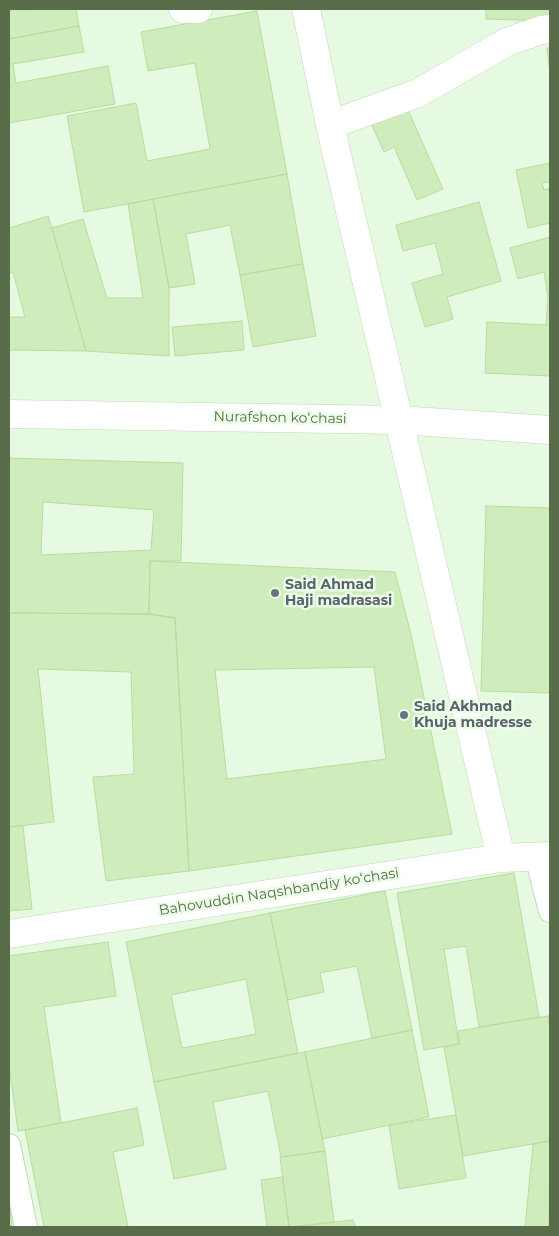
<!DOCTYPE html>
<html>
<head>
<meta charset="utf-8">
<style>
  body { margin:0 }
  #map { position:relative; width:559px; height:1236px; overflow:hidden; background:#e6f9e1; font-family:Montserrat,sans-serif }
  canvas { display:block }
  .frame { position:absolute; inset:0; border:10px solid #5a6d4b; pointer-events:none }
</style>
</head>
<body>
<div id="map">
<canvas width="559" height="1236"></canvas>
<div class="frame"></div>
</div>
<script>
const ctx = document.querySelector('canvas').getContext('2d');
ctx.lineJoin = 'round';
function paint(path, color) {
  ctx.fillStyle = color;
  ctx.fill(path, 'evenodd');
}
function poly(rows) {
  const path = new Path2D();
  for (const r of rows) {
    path.moveTo(r[0], r[1]);
    for (let i = 2; i < r.length; i += 2) path.lineTo(r[i], r[i + 1]);
  }
  return path;
}
function trace(path, color, width, dash) {
  ctx.strokeStyle = color;
  ctx.lineWidth = width;
  ctx.lineCap = dash ? 'butt' : 'round';
  ctx.setLineDash(dash || []);
  ctx.stroke(path);
}
function label(font, color, halo, rows, align = 'center') {
  ctx.font = font + ' Montserrat,sans-serif';
  ctx.lineWidth = 5;
  ctx.setLineDash([]);
  ctx.textBaseline = 'middle';
  ctx.strokeStyle = halo;
  ctx.fillStyle = color;
  for (const [text, x, y, turn = 0] of rows) {
    ctx.save();
    ctx.translate(x, y);
    ctx.rotate((+turn || 0) * Math.PI / 180);
    ctx.textAlign = isNaN(turn) ? turn : align;
    if (halo) ctx.strokeText(text, 0, 0);
    ctx.fillText(text, 0, 0);
    ctx.restore();
  }
}
const building = poly([
  [76,9,79,26,9,39,9,10,76,9],
  [486,9,550,9,550,21,486,19,486,9],
  [257,11,287,174,84,212,67,116,136,103,147,161,210,149,195,63,148,71,141,32,257,11],
  [79,26,84,52,13,64,16,83,108,66,115,104,9,123,9,39,79,26],
  [547,48,550,48,550,74,547,48],
  [405,103,443,189,417,200,394,147,384,152,369,119,405,103],
  [550,163,550,182,542,183,544,190,550,188,550,223,528,228,516,170,550,163],
  [287,174,303,264,240,275,230,225,186,234,195,284,169,288,153,199,287,174],
  [153,199,169,288,169,356,86,351,52,228,83,219,107,298,143,298,128,204,153,199],
  [479,202,501,281,447,297,453,319,425,327,412,283,443,274,435,243,403,251,396,225,479,202],
  [48,216,52,228,86,351,9,350,9,317,25,317,13,272,9,274,9,228,48,216],
  [550,237,550,376,485,373,487,322,546,325,548,297,544,272,518,279,510,248,550,237],
  [303,264,316,336,253,347,240,275,303,264],
  [242,321,244,350,175,356,172,327,242,321],
  [9,458,183,463,181,561,150,561,149,614,9,613,9,458],
  [43,502,154,510,151,550,41,555,43,502],
  [486,506,550,508,550,693,481,691,486,506],
  [150,561,395,572,411,634,452,834,189,871,175,618,149,614,150,561],
  [374,667,386,759,227,779,215,670,374,667],
  [9,613,149,614,175,618,189,871,106,881,93,777,134,774,131,672,38,669,54,822,9,827,9,613],
  [23,826,32,909,9,911,9,827,23,826],
  [514,873,539,1017,479,1027,466,946,444,949,459,1044,424,1050,397,893,514,873],
  [385,891,412,1030,372,1038,357,966,320,973,324,992,288,1000,270,913,385,891],
  [270,913,298,1053,154,1082,126,942,270,913],
  [246,979,256,1034,182,1048,171,995,246,979],
  [108,942,116,996,44,1007,61,1123,18,1131,9,1066,9,956,108,942],
  [548,1016,550,1027,550,1141,463,1156,444,1047,459,1044,458,1031,548,1016],
  [412,1030,429,1117,322,1139,305,1052,412,1030],
  [305,1052,325,1151,281,1157,268,1091,213,1102,226,1169,174,1179,154,1082,305,1052],
  [137,1108,144,1145,113,1152,128,1227,44,1227,25,1130,137,1108],
  [456,1115,466,1178,399,1189,389,1125,456,1115],
  [550,1141,549,1227,520,1227,525,1227,533,1144,550,1141],
  [325,1151,334,1222,289,1227,280,1157,325,1151],
  [283,1177,289,1227,267,1227,261,1180,283,1177],
  [9,1201,12,1227,9,1227,9,1201],
  [353,1220,355,1227,296,1227,334,1222,353,1220]
]);
const lane = poly([
  [536,856,550,911],
  [9,1145,26,1227]
]);
const street = poly([
  [183,9,198,9],
  [306,9,330,125,501,858],
  [330,125,418,93,507,42,541,30,550,29],
  [9,414,399,420,550,430],
  [9,934,501,858,550,856]
]);
const markers = [
  [275,593,5,"#6b7280"],
  [404,715,5,"#6b7280"]
];
const streetNames = [
  ["Nurafshon koʻchasi",280,418,1],
  ["Bahovuddin Naqshbandiy koʻchasi",279,892,-9]
];
const worshipNames = [
  ["Said Ahmad",285,585],
  ["Haji madrasasi",285,601],
  ["Said Akhmad",414,707],
  ["Khuja madresse",414,723]
];
paint(building, '#cfecbc');
trace(building, '#b9dc9e', 1);
trace(lane, '#c3d7b9', 24);
trace(street, '#c3d7b9', 29);
trace(lane, '#fff', 22);
trace(street, '#fff', 28);
for (const [x, y, r, color] of markers) {
  const dot = new Path2D();
  dot.arc(x, y, r, 0, 2 * Math.PI);
  ctx.fillStyle = color;
  ctx.fill(dot);
  trace(dot, '#ebfde7', 2);
}
label('14px', '#5a6d4b', '#ebfde7', streetNames);
label('bold 14px', '#5b616d', '#ebfde7', worshipNames, 'left');
</script>
</body>
</html>
